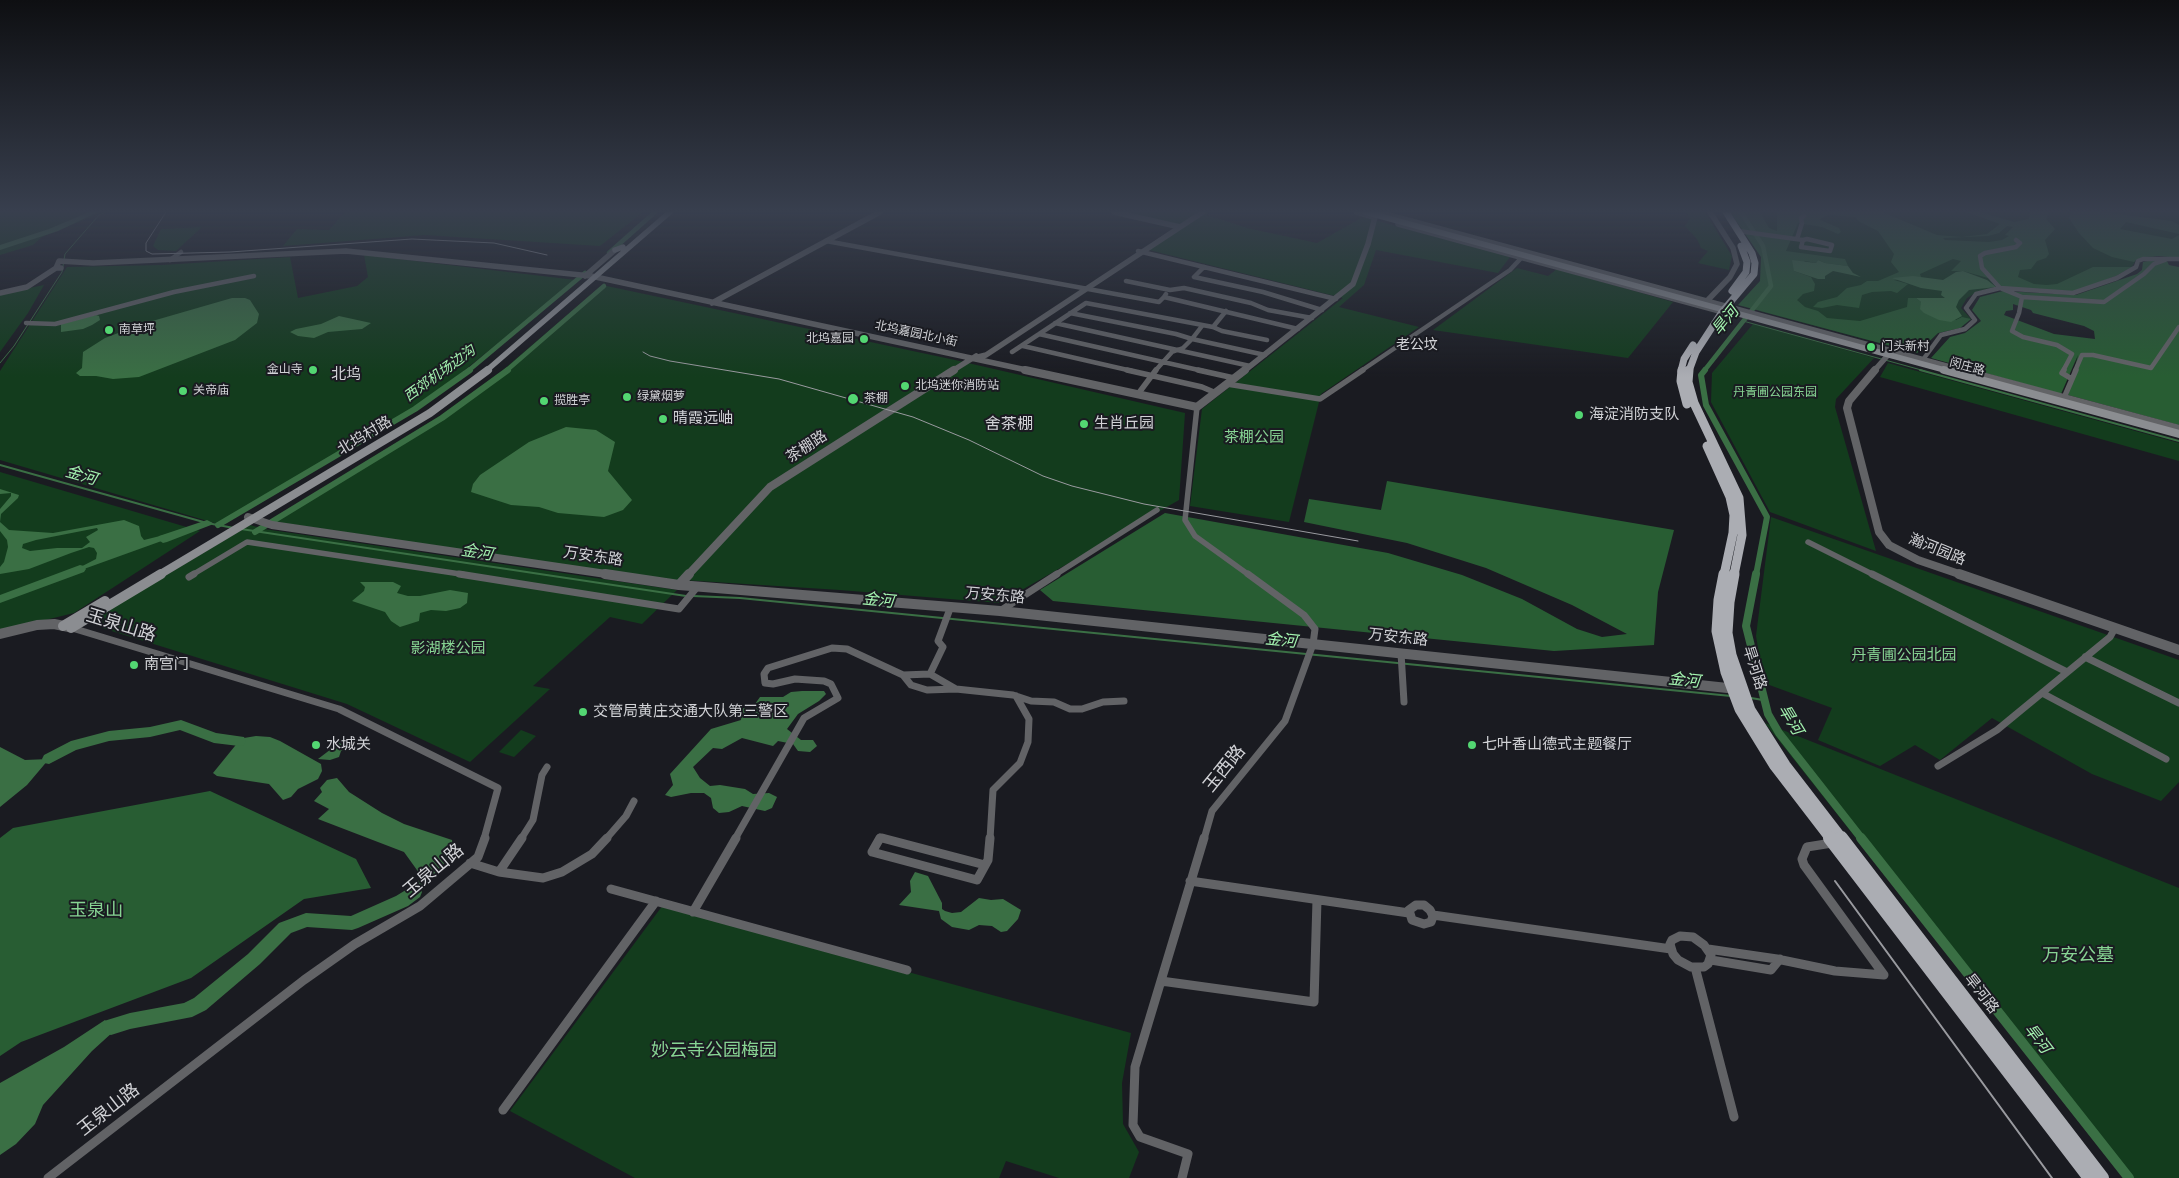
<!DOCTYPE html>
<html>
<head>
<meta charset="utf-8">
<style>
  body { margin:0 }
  canvas { display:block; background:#1a1b21 }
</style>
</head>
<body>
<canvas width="2179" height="1178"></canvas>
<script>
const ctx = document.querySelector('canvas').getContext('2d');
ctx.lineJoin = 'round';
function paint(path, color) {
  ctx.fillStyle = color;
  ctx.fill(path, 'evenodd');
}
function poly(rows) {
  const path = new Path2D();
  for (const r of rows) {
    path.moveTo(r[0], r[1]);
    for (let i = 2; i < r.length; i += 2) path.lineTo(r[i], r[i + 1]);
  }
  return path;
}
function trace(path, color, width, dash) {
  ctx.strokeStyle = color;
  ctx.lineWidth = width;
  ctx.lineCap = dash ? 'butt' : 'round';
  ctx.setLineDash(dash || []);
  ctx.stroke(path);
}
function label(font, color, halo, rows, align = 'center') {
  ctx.font = font + ' "Archivo Narrow","Noto Sans SC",sans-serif';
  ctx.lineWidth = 4;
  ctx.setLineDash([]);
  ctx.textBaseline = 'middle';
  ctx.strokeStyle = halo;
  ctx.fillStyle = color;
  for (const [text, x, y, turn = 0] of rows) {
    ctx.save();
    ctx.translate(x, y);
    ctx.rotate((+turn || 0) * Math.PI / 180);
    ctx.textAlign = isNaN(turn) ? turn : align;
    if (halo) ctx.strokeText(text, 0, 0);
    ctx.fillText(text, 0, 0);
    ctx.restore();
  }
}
const green = poly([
  [0,212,103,212,42,237,33,245,0,255],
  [345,212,643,212,600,246,425,235,283,246,297,229,329,230],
  [1119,212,1209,212,1207,215,1247,228,1317,243,1363,217,1510,257,1498,273,1376,250,1364,285,1339,307,1419,327,1321,394,1289,522,1190,506,1202,409,1343,298,1149,250,1182,228],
  [1686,212,1705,212,1732,256,1729,270,1698,263,1708,251,1701,248,1697,239,1685,226,1690,218],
  [1741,212,2179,212,2179,257,2162,255,2136,260,2132,267,2116,276,2073,292,1997,287,1977,292,1967,298,1961,308,1971,319,1960,328,1938,333,1917,353,1760,311,1779,289],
  [202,227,176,251,158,250,153,246,161,229],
  [364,255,576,280,430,398,218,524,0,460,0,371,67,267,162,265,290,257,298,298,357,286,368,277],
  [1517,268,1548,276,1557,269,1673,302,1628,358,1433,330],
  [44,285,28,313,0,352,0,292,5,293],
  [602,285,955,360,1185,413,1179,500,999,603,840,590,683,580,680,582,270,521,441,415,503,370],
  [1753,324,1874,358,1836,399,1835,407,1876,551,1770,512,1711,402,1712,373],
  [1888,363,2179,443,2179,461,1880,377],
  [0,472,200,531,74,613,0,631],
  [1771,517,2179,660,2179,782,2161,801,2092,774,1992,718,1940,760,1915,745,1880,766,1818,740,1832,708,1764,683,1756,636],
  [250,525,264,529,677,590,642,624,610,617,533,686,550,689,470,762,347,704,102,628,103,613],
  [1765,723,2179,888,2179,1178,2125,1178],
  [521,730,536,736,514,757,499,752],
  [663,905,1131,1033,1122,1083,1123,1124,1139,1152,1129,1178,1059,1178,1006,1161,999,1178,635,1178,510,1111]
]);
const forest = poly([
  [1730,212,1760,212,1769,228,1777,231,1777,212,1882,212,1937,235,1962,237,1987,234,2000,224,1966,212,1980,212,2014,222,2029,219,2030,212,2049,212,2046,219,2055,229,2045,240,2049,254,2046,258,2037,261,2031,269,2020,270,2018,277,2034,284,2047,285,2057,284,2093,267,2132,267,2116,276,2073,292,2001,287,1995,280,1963,271,1951,271,1961,261,1953,259,1920,274,1921,277,1894,280,1908,284,1897,293,1891,291,1872,292,1862,295,1859,308,1837,305,1822,308,1813,307,1818,302,1837,297,1847,288,1861,285,1867,281,1878,281,1899,272,1891,262,1894,254,1878,231,1860,222,1855,217,1829,215,1821,218,1820,220,1839,228,1841,232,1838,234,1822,227,1798,223,1786,251,1845,259,1848,266,1825,263,1818,260,1816,263,1805,261,1794,271,1811,277,1815,284,1814,291,1803,294,1797,300,1805,307,1818,311,1827,318,1860,321,1907,307,1908,298,1916,298,1921,302,1956,320,1962,317,1971,319,1960,328,1938,333,1917,353,1738,305,1760,281,1761,257],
  [2007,226,2013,227,2005,235,2009,236,2002,240,1989,242,1945,240,1943,238,1988,236,1999,233],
  [2072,212,2101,212,2172,221,2179,225,2179,234,2126,222,2120,229,2172,239,2179,235,2179,258,2159,256,2144,257,2136,260,2134,262,2112,257,2093,248,2079,233,2069,218],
  [2158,259,2166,259,2169,265,2179,267,2179,425,2068,395,2078,355,2061,394,1931,358,1950,337,1965,333,1981,321,1972,310,1980,297,2003,291,2076,295,2137,274,2142,270,2143,262],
  [2013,304,2031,310,2033,313,2084,326,2094,331,2095,339,2054,334,2004,315,2006,311,2013,310],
  [1387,481,1674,530,1658,592,1654,645,1554,651,1053,601,1040,590,1165,513,1388,553,1462,575,1522,599,1577,629,1602,637,1627,634,1572,605,1486,568,1407,543,1304,522,1309,499,1381,510],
  [210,791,356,859,371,888,304,899,191,978,21,1042,0,1056,0,838,13,828]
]);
const water = poly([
  [89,212,98,212,58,231,0,250,0,245,49,229],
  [1792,260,1816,263,1818,260,1825,263,1848,266,1853,273,1861,277,1833,271,1825,276,1825,279,1818,279,1794,271],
  [1963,271,1987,280,1996,287,1969,290,1959,300,1956,307,1962,316,1951,322,1939,320,1924,313,1920,309,1921,302,1916,298,1945,298,1941,295,1942,291,1921,288,1892,278,1913,276,1943,280,1956,272],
  [232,298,245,298,250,300,259,314,257,323,235,340,139,377,113,379,96,376,80,376,76,373,82,368,83,352,105,338,142,324],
  [96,315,99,316,100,320,92,325,83,329,61,332,61,323],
  [339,316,371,323,362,329,328,332,314,338,298,336,290,332,296,329,321,324],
  [566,427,596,430,615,442,608,471,632,500,623,510,604,517,558,513,539,507,511,505,471,492,473,484,480,475,529,442],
  [0,489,19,495,18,498,1,514,0,522,9,530,53,533,124,520,139,526,141,536,144,540,176,532,181,534,70,574,65,575,96,559,97,553,94,548,89,547,71,553,29,569,0,574,0,567,4,562,8,547,7,540,0,531,0,509,11,496,11,493,0,494],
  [97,528,98,530,86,537,90,542,82,548,57,548,30,551,22,548,23,544,36,540],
  [360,582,393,582,401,586,397,593,408,596,420,596,450,590,468,593,467,603,460,608,446,611,431,610,420,613,419,621,400,627,391,621,385,612,352,601,364,591,365,587],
  [802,691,824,691,826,694,819,701,798,714,787,729,801,740,813,740,817,746,810,752,798,751,793,744,778,741,773,746,742,738,722,749,713,748,693,767,700,778,710,786,720,785,745,789,753,794,769,793,777,797,772,808,765,811,742,806,729,812,719,813,713,808,711,798,704,793,691,793,671,797,665,795,673,785,670,774,711,729,741,720,740,711,749,704,751,706,755,704,760,697,783,697,791,692],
  [256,736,270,737,280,741,321,764,322,771,318,779,298,789,291,797,283,800,269,784,217,776,213,773,239,741,244,738],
  [339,743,347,747,341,751,339,757,330,760,318,759],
  [0,747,25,760,49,759,27,785,0,807],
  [337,778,349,792,382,813,404,824,452,840,453,849,440,870,417,894,410,890,422,877,404,852,318,819,329,809,314,801,322,792,320,788,327,780],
  [915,872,928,876,942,903,942,909,945,911,952,913,961,912,979,898,991,900,1003,899,1021,910,1018,919,1007,931,1001,932,992,926,979,925,969,930,952,927,941,919,939,911,899,905,911,892,910,881],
  [105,1020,114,1031,92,1051,43,1105,35,1124,16,1144,0,1155,0,1083,64,1047]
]);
const streamFar1 = poly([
  [1743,321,1925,371],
  [0,363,14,346,62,272,65,254,99,215,106,212]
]);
const stream = poly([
  [1920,370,2179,441],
  [0,465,207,523,234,528],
  [241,529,686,596],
  [693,596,740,598,1731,696],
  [1751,698,1763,700]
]);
const canalFar3 = poly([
  [609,253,655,212],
  [468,371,585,273],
  [506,371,604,286],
  [1704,371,1771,286,1763,246,1741,212]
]);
const canalFar2 = poly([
  [1705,370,1701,375,1706,405,1767,517,1756,575],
  [218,525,415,409,470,370],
  [255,532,442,418,508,370]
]);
const canalFar1 = poly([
  [1756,574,1746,626,1768,714,1779,733,1862,839]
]);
const canal = poly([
  [1861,838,2129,1178]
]);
const river = poly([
  [207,520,213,523,211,525,167,542,163,543,157,539,159,536,207,520],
  [80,565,84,566,86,569,84,572,0,603,0,595,80,565],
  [181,720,216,733,244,737,246,741,244,745,239,746,214,743,180,730,150,737,109,741,76,750,49,764,44,763,42,759,44,755,71,741,109,731,150,727,181,720],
  [414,885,420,887,422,892,420,897,408,906,358,928,352,930,307,927,291,933,260,964,206,1010,192,1017,130,1029,111,1035,104,1033,102,1027,104,1021,130,1013,184,1003,194,998,248,954,279,923,306,913,351,916,396,896,414,885]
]);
const minorFar3 = poly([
  [1738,231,1803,240],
  [1797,239,1802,223,1801,218,1804,216],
  [1807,239,1832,245,1830,251,1801,247,1803,240,1807,239],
  [2016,240,2020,243,2016,247,1985,253,1980,256,1982,268,2000,288,2022,297,2104,302,2144,274,2154,264,2165,260],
  [826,241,1159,302,1164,297],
  [1138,251,1336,299],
  [170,260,181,252],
  [1204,267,1194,277,1263,292,1322,310],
  [1126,281,1170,290,1184,288,1251,303,1268,310,1312,318],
  [1166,294,1164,297,1298,329],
  [2022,297,2019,313,2012,331,2023,337,2057,345,2072,354,2063,371],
  [1070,313,1176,334,1192,339,1183,348,1172,352,1155,371],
  [26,323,55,324,174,292,254,276],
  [1055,323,1250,366],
  [1202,326,1192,339,1265,355],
  [1213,327,1226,311],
  [1039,334,1203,371],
  [1023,346,1132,371],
  [1012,352,1086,303,1213,327,1222,331,1267,340],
  [1922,361,1941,335,1965,329,1975,320,1966,308,1976,294,2000,288,2073,293,2117,278,2136,267,2138,261,2143,259,2179,259],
  [1361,371,1510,270,1523,256],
  [2075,371,2082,355,2093,355,2151,368,2179,327]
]);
const minorFar2 = poly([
  [1127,370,1202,387,1216,393],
  [1198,370,1234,378],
  [2064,370,2062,373,2072,379],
  [1227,384,1320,399,1363,370],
  [1138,394,1156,370],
  [2063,400,2076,370],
  [1197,407,1185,520,1195,536,1249,575],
  [1808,542,1874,575],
  [192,575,247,542,467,575],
  [1055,575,1157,510]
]);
const minorFar1 = poly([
  [459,574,679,609,698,586],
  [1872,574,2067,672],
  [189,577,194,574],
  [1000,611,1057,574],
  [72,628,339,709,498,788,484,839],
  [1401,653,1404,702],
  [2085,657,2179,703],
  [930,674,956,689,927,690,911,685,903,675,930,674],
  [930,674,943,647,938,641,951,606],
  [956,689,1013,695,1031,701,1054,702,1070,709,1082,709,1103,702,1124,701],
  [2042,693,2166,759],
  [1938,766,1997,730,2110,637,2115,628],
  [521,839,533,820,542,775,547,767],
  [606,839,626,816,634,801],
  [735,839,804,718,838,698,831,684,824,681,795,679,773,684,765,683,764,674,768,668,832,648,847,649,903,675],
  [879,839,880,837,887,839],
  [990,839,993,790,1020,763,1028,742,1029,719,1016,696],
  [1204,839,1212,811,1285,721,1313,644,1315,629,1304,615,1248,574]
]);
const minor = poly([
  [880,838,872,852,977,880,988,860,990,838],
  [882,838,985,865],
  [470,863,499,872,543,878,562,872,592,854,607,838],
  [499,872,522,838],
  [1190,881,1409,913],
  [611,889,907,970],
  [1416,905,1424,905,1430,910,1433,916,1431,922,1424,924,1412,920,1409,910,1416,905],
  [693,912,736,838],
  [1433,915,1671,949],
  [1680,936,1693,937,1704,945,1711,955,1708,964,1704,967,1691,967,1678,960,1673,954,1670,944,1672,940,1680,936],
  [1708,949,1777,959,1835,971,1884,975,1804,865,1802,859,1807,847,1832,843],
  [1711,960,1771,970,1780,959],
  [1695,967,1734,1117],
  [1161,981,1314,1002,1317,900],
  [503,1110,656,901],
  [48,1178,304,980,355,944,420,906,478,857,485,838],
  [1182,1178,1188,1154,1140,1137,1133,1125,1135,1067,1204,838]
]);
const tertiaryFar2 = poly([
  [1114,212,1180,227],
  [1356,212,1373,217],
  [1378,212,1965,371],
  [1398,224,1723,312],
  [56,268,59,261,93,263,346,251,591,276,1031,371],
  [585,276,615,250],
  [0,293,27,287,56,268,61,268],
  [712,303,880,212],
  [1708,304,1705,303,1730,277,1737,264,1733,248,1710,212],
  [974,358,986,355,1203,212],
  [952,371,976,356],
  [1244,371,1353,284,1368,244,1376,213],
  [1874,371,1888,355,1897,356]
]);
const tertiaryFar1 = poly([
  [1025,370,1197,407,1245,370],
  [1875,370,1849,401,1847,408,1879,532,1889,545,1918,560,1962,575],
  [1960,370,2179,429],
  [248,517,272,525,613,575],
  [688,575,770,487,954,370]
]);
const tertiary = poly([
  [605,574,679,585,1000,611,1737,689],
  [1959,574,2179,650],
  [679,585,689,574],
  [0,634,37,625,54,624,69,627]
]);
const secondaryFar2 = poly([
  [1365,212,1948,371],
  [615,250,623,247],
  [486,371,670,212]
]);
const secondaryFar1 = poly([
  [1944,370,2179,434],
  [159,575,430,413,488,370]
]);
const secondary = poly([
  [63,626,105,601],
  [71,628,161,574]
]);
const primaryFar3 = poly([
  [1732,291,1746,272,1747,262,1741,246],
  [1681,371,1684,359,1693,345],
  [1689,371,1696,352,1722,312,1754,274,1755,263,1752,253,1726,212]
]);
const primaryFar2 = poly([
  [1682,370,1681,381,1687,404],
  [1689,370,1688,382,1694,403,1739,498,1742,535,1734,575],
  [1707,446,1730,497,1734,515,1733,533,1724,575]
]);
const primaryFar1 = poly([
  [1724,574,1719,600,1717,631,1726,672,1740,709,1775,766,1831,839],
  [1734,574,1729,602,1727,633,1731,655,1750,710,1785,765,1842,839]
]);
const primary = poly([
  [1830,838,2090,1178],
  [1841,838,2102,1178]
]);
const tramFar1 = poly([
  [166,212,146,243,146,251,152,254,230,252,412,239,494,243,547,255],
  [643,352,650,356,670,361,779,379,913,417,969,440,1043,476,1072,486,1144,504,1358,541]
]);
const tram = poly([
  [1835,881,2052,1178]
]);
const markers = [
  [109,330,5,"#53d672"],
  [864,339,5,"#53d672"],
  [1871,347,5,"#53d672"],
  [313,370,5,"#53d672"],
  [905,386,5,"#53d672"],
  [183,391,5,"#53d672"],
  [627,397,5,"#53d672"],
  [853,399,6,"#53d672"],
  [544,401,5,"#53d672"],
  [1579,415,5,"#53d672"],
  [663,419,5,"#53d672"],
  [1084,424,5,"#53d672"],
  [134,665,5,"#53d672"],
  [583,712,5,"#53d672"],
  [316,745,5,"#53d672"],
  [1472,745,5,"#53d672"]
];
const farPoinames = [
  ["南草坪",119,330],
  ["北坞嘉园",854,339,"right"],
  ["门头新村",1881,347],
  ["金山寺",303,370,"right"],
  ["北坞迷你消防站",915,386],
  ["关帝庙",193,391],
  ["绿黛烟萝",637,397],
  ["茶棚",864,399],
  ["揽胜亭",554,401]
];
const farStreetnames = [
  ["北坞嘉园北小街",916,334,12],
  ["闵庄路",1967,367,15]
];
const farParknames = [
  ["丹青圃公园东园",1775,393]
];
const farNeighbourhoodnames = [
  ["老公坟",1417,345]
];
const farWaternames = [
  ["西郊机场边沟",440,374,-36]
];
const farQuarternames = [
  ["北坞",346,375]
];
const poiNames = [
  ["海淀消防支队",1589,415],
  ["晴霞远岫",673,419],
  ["生肖丘园",1094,424],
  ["南宫门",144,665],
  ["交管局黄庄交通大队第三警区",593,712],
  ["水城关",326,745],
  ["七叶香山德式主题餐厅",1482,745]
];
const streetNames = [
  ["北坞村路",365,436,-31],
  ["茶棚路",807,447,-33],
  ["瀚河园路",1937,550,22],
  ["万安东路",593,557,8],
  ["万安东路",995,596,5],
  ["万安东路",1398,638,6],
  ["旱河路",1754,668,72],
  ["旱河路",1981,994,52]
];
const parkNames = [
  ["茶棚公园",1254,438],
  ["影湖楼公园",448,649],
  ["丹青圃公园北园",1904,656]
];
const waterNames = [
  ["旱河",1726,321,-51],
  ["金河",81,476,16],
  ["金河",477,553,9],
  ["金河",878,601,6],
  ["金河",1281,641,6],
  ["金河",1684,681,6],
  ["旱河",1790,720,59],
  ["旱河",2037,1039,52]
];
const neighbourhoodNames = [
  ["舍茶棚",1009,425]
];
const nearStreetnames = [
  ["玉泉山路",121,626,17],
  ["玉西路",1225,769,-51],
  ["玉泉山路",434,871,-40],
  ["玉泉山路",109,1110,-38]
];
const nearParknames = [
  ["玉泉山",96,911],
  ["万安公墓",2078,956],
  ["妙云寺公园梅园",714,1051]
];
paint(green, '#133c1d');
paint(forest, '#285d33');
paint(water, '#3a6f44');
trace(streamFar1, '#3a6f44', 1);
trace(stream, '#3a6f44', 2);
trace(canalFar3, '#3a6f44', 4.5);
trace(canalFar2, '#3a6f44', 6);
trace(canalFar1, '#3a6f44', 8);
trace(canal, '#3a6f44', 10);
paint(river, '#3a6f44');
trace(minorFar3, '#626366', 4.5);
trace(minorFar2, '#626366', 5.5);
trace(minorFar1, '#626366', 7);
trace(minor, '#626366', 9);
trace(tertiaryFar2, '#626366', 5.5);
trace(tertiaryFar1, '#626366', 8);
trace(tertiary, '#626366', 10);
trace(secondaryFar2, '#8b8d91', 5.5);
trace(secondaryFar1, '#8b8d91', 8);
trace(secondary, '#8b8d91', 10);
trace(primaryFar3, '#abadb3', 7);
trace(primaryFar2, '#abadb3', 9);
trace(primaryFar1, '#abadb3', 11);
trace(primary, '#abadb3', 14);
trace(tramFar1, '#999a9f', 1);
trace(tram, '#999a9f', 2);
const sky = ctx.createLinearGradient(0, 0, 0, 377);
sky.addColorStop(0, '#0e0f12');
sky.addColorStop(0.56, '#383f4e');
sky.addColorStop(1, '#383f4e00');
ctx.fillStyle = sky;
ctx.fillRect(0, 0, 2179, 377);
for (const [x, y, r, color] of markers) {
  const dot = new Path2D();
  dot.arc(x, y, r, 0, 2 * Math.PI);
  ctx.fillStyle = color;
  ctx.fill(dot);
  trace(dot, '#1a1b21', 2);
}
label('12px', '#d1d2d6', '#1a1b21', farPoinames, 'left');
label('12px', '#d1d2d6', '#1a1b21', farStreetnames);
label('12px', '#87d493', '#1a1b21', farParknames);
label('14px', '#d1d2d6', '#1a1b21', farNeighbourhoodnames);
label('italic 14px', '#a3f2af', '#1a1b21', farWaternames);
label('15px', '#d1d2d6', '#1a1b21', farQuarternames);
label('15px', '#d1d2d6', '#1a1b21', poiNames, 'left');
label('15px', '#d1d2d6', '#1a1b21', streetNames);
label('15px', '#87d493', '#1a1b21', parkNames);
label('italic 16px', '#a3f2af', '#1a1b21', waterNames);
label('16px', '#d1d2d6', '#1a1b21', neighbourhoodNames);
label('18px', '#d1d2d6', '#1a1b21', nearStreetnames);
label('18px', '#87d493', '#1a1b21', nearParknames);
</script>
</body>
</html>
